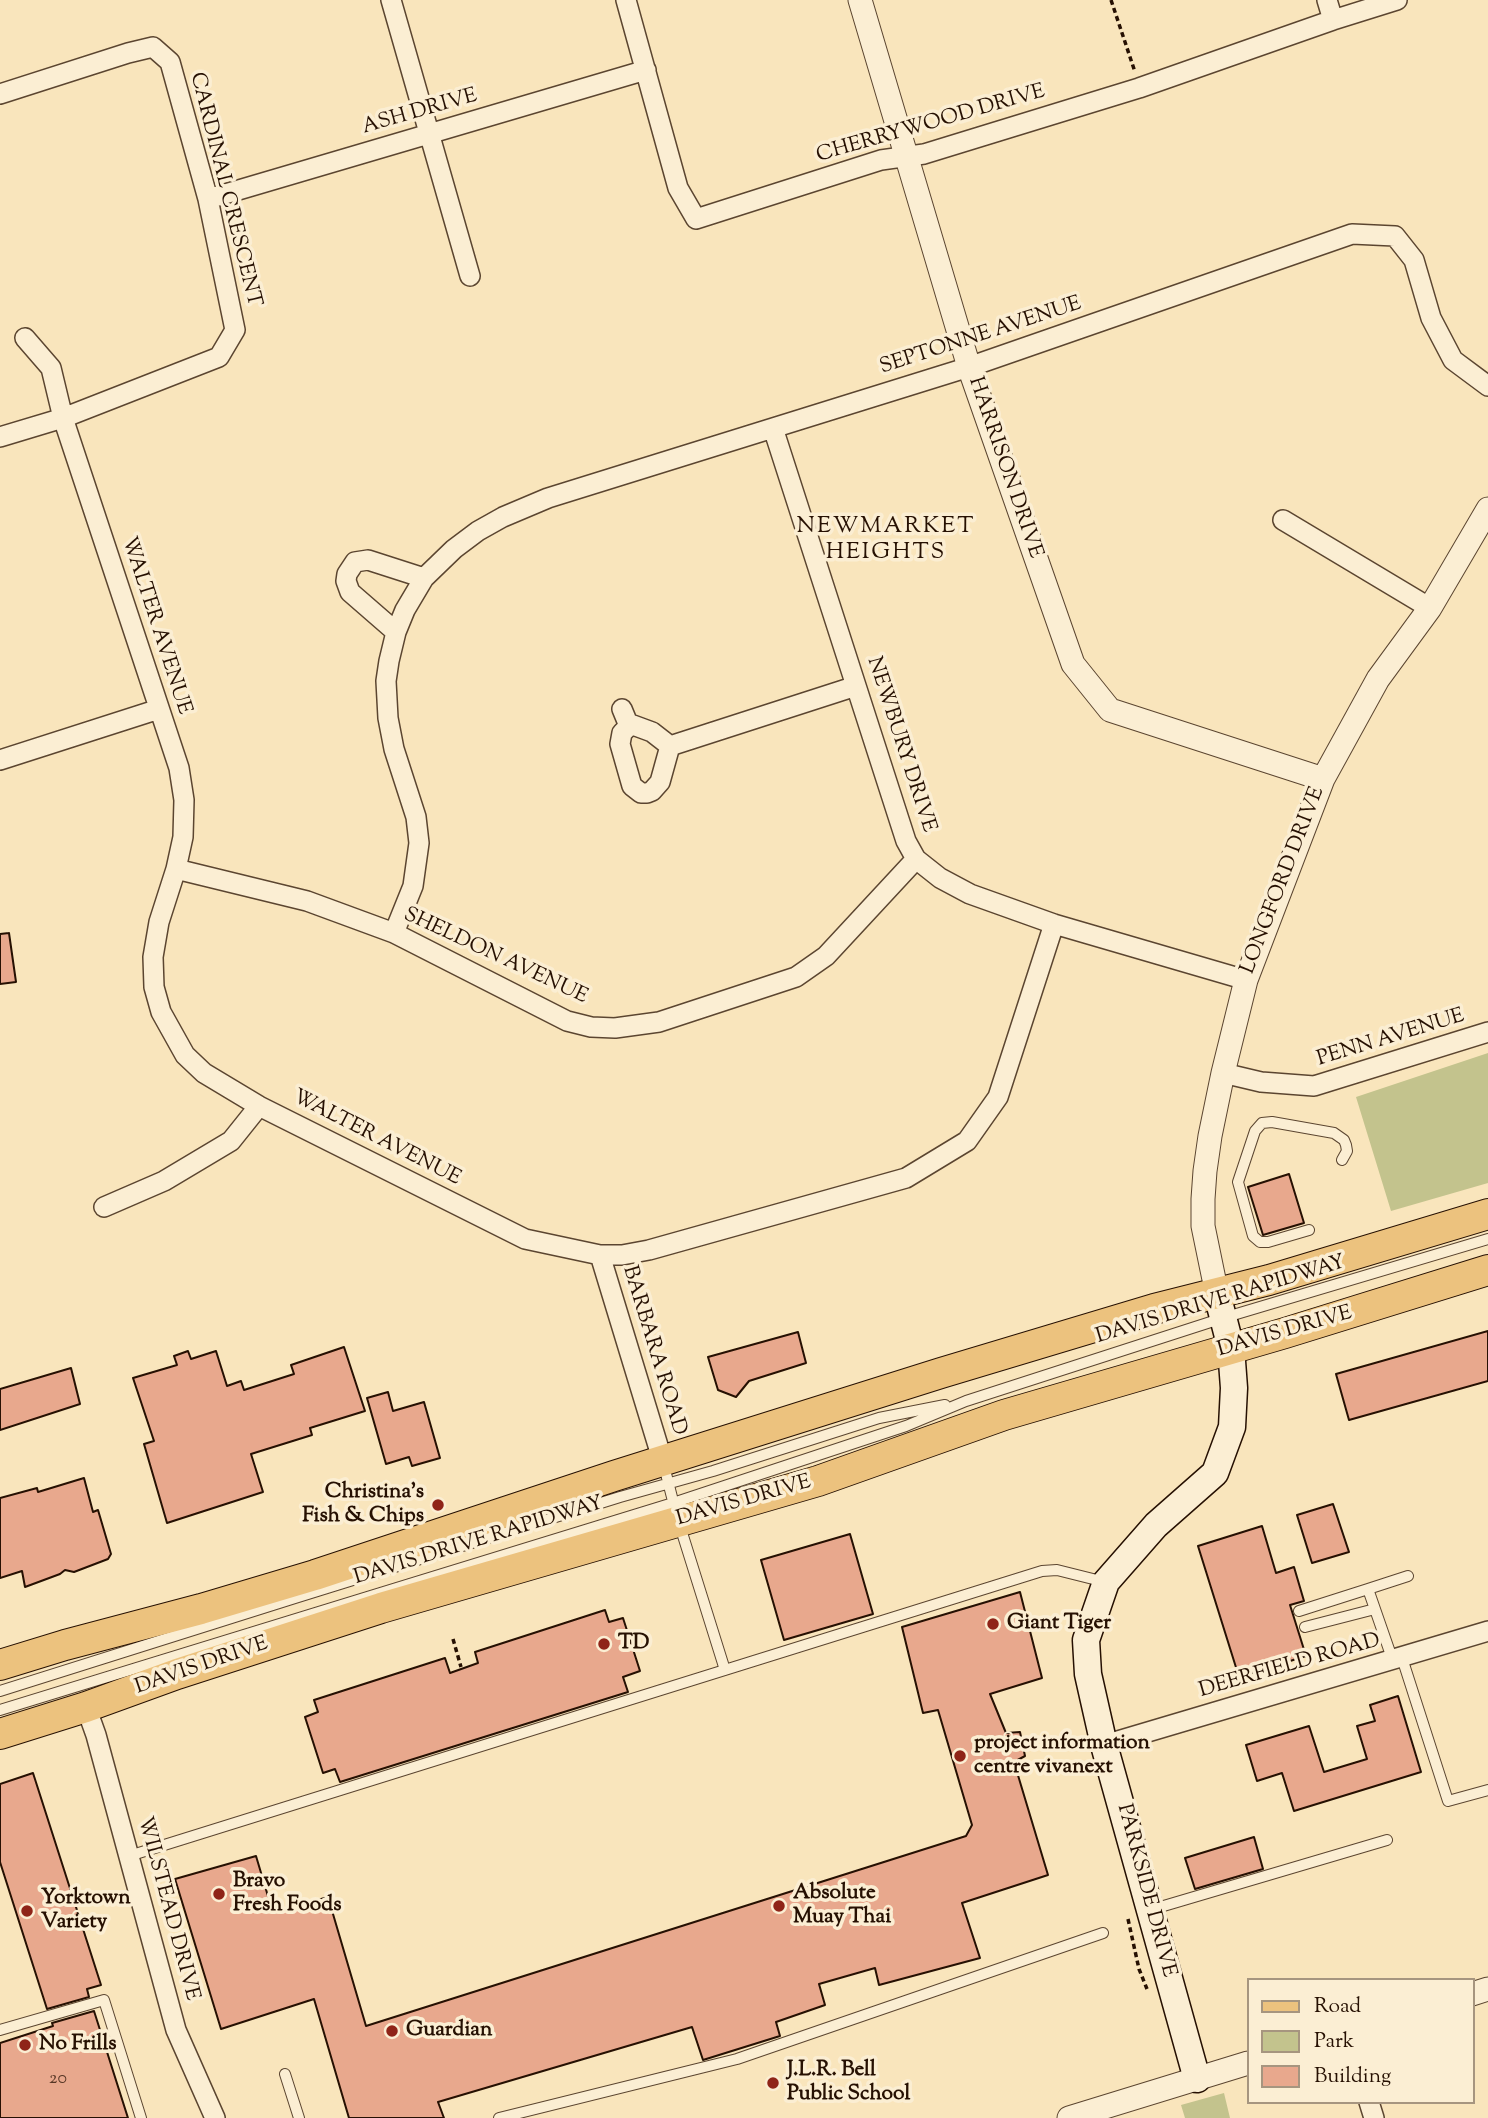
<!DOCTYPE html>
<html>
<head>
<meta charset="utf-8">
<style>
  body { margin:0 }
  #map { position:relative; width:1488px; height:2118px; overflow:hidden; background:#f9e5bc; font-family:"Sorts Mill Goudy",serif }
  canvas { display:block }
  .legend { position:absolute; left:1247px; top:1978px; width:228px; height:126px; box-sizing:border-box; background:#fbeed3; border:2px solid #a6957f; margin:0; padding:9px 12px; list-style:none; font-size:21px; color:#261002 }
  .legend li { display:flex; align-items:center; gap:14px; height:35px }
  .legend b { width:35px; border:2px solid #a6957f }
</style>
</head>
<body>
<div id="map">
<canvas width="1488" height="2118"></canvas>
<ul class="legend">
<li><b style="height:9px;background:#ecc27e"></b>Road</li>
<li><b style="height:19px;background:#c3c38d"></b>Park</li>
<li><b style="height:19px;background:#e8a88d"></b>Building</li>
</ul>
</div>
<script>
const ctx = document.querySelector('canvas').getContext('2d');
ctx.lineJoin = 'round';
function paint(path, color) {
  ctx.fillStyle = color;
  ctx.fill(path, 'evenodd');
}
function poly(rows) {
  const path = new Path2D();
  for (const r of rows) {
    path.moveTo(r[0], r[1]);
    for (let i = 2; i < r.length; i += 2) path.lineTo(r[i], r[i + 1]);
  }
  return path;
}
function trace(path, color, width, dash) {
  ctx.strokeStyle = color;
  ctx.lineWidth = width;
  ctx.lineCap = dash ? 'butt' : 'round';
  ctx.setLineDash(dash || []);
  ctx.stroke(path);
}
function label(font, color, halo, rows, align = 'center') {
  ctx.font = font + ' "Sorts Mill Goudy",serif';
  ctx.lineWidth = 7;
  ctx.setLineDash([]);
  ctx.textBaseline = 'middle';
  ctx.strokeStyle = halo;
  ctx.fillStyle = color;
  for (const [text, x, y, turn = 0] of rows) {
    ctx.save();
    ctx.translate(x, y);
    ctx.rotate((+turn || 0) * Math.PI / 180);
    ctx.textAlign = isNaN(turn) ? turn : align;
    if (halo) ctx.strokeText(text, 0, 0);
    ctx.fillText(text, 0, 0);
    ctx.restore();
  }
}
const green = poly([
  [1488,1053,1488,1183,1391,1211,1356,1097],
  [1224,2093,1230,2118,1185,2118,1181,2105]
]);
const building = poly([
  [9,933,16,982,0,984,0,934,9,933],
  [1289,1174,1304,1223,1263,1235,1248,1187,1289,1174],
  [1488,1331,1488,1381,1349,1420,1336,1374,1488,1331],
  [798,1332,806,1363,749,1381,736,1397,718,1390,708,1357,798,1332],
  [344,1347,365,1411,310,1428,312,1435,251,1454,263,1492,167,1523,144,1444,154,1441,133,1378,177,1365,174,1356,188,1351,191,1359,216,1351,227,1386,241,1381,244,1390,294,1374,291,1365,344,1347],
  [71,1368,80,1404,0,1430,0,1389,71,1368],
  [388,1392,393,1411,424,1402,440,1458,412,1466,409,1457,386,1464,367,1398,388,1392],
  [84,1478,93,1512,98,1510,111,1554,108,1559,74,1572,65,1570,60,1574,25,1587,22,1571,0,1578,0,1498,37,1488,38,1492,84,1478],
  [1333,1504,1349,1552,1312,1563,1297,1515,1333,1504],
  [1262,1526,1276,1573,1294,1567,1304,1601,1290,1605,1306,1656,1239,1677,1198,1546,1262,1526],
  [850,1534,873,1614,784,1640,761,1560,850,1534],
  [1020,1592,1042,1678,990,1694,1006,1733,1020,1732,1025,1756,1014,1762,1048,1875,962,1903,980,1958,879,1985,875,1968,819,1984,825,2005,776,2022,780,2036,703,2060,692,2027,438,2102,444,2118,349,2118,314,1999,221,2029,175,1879,256,1856,273,1913,328,1897,366,2026,966,1836,972,1825,938,1710,923,1713,902,1627,1020,1592],
  [605,1610,609,1622,623,1618,640,1671,623,1677,628,1692,340,1782,335,1769,323,1773,305,1717,318,1712,314,1700,445,1658,450,1673,478,1663,475,1652,605,1610],
  [1398,1696,1421,1772,1294,1811,1282,1773,1257,1781,1246,1745,1309,1726,1324,1772,1367,1759,1357,1726,1375,1721,1370,1705,1398,1696],
  [33,1773,101,1985,87,1989,89,1997,47,2009,0,1862,0,1784,33,1773],
  [1254,1837,1263,1869,1195,1889,1185,1858,1254,1837],
  [94,2011,128,2118,0,2118,0,2043,53,2026,52,2023,94,2011]
]);
const path = poly([
  [1111,0,1135,72],
  [453,1639,461,1667],
  [1128,1919,1139,1969,1147,1989]
]);
const service = poly([
  [1309,1230,1268,1242,1260,1242,1253,1236,1238,1182,1255,1131,1262,1123,1272,1122,1334,1133,1344,1140,1346,1145,1347,1151,1342,1160],
  [663,1462,675,1509],
  [679,1523,725,1670],
  [1299,1611,1368,1589],
  [1305,1627,1375,1609],
  [1402,1658,1448,1801,1488,1790],
  [1393,1661,1368,1589,1408,1576],
  [0,1691,295,1598,620,1497,713,1471,879,1418,945,1405],
  [0,1710,673,1503,906,1426,966,1401,1223,1318,1488,1239],
  [129,1856,1042,1571,1057,1570,1105,1582],
  [1150,1910,1387,1840],
  [0,2030,104,2000,141,2118],
  [285,2074,299,2118],
  [499,2118,737,2059,1103,1933]
]);
const minor = poly([
  [391,0,470,276],
  [626,0,678,188,696,219,881,160,924,154,1139,88,1333,20,1397,0],
  [1327,0,1333,20],
  [0,94,128,53,153,47,170,62,208,199,235,330,219,357,63,418,0,437],
  [208,199,646,70],
  [25,338,51,368,63,418,179,768,184,800,183,837,176,869,159,922,153,957,154,987,161,1012,185,1055,204,1073,259,1106,525,1239,600,1255,622,1255,649,1250,906,1178,967,1141,998,1097,1054,924],
  [773,428,906,841,916,859,940,878,970,894,1054,924,1246,980],
  [1283,520,1430,608],
  [396,632,350,592,346,581,347,574,355,562,368,560,424,578],
  [622,709,629,726],
  [633,725,652,732,670,746,660,782,652,791,647,793,641,793,632,786,620,744,622,733,629,726,633,725],
  [670,746,856,686],
  [0,760,159,709],
  [176,869,307,901,394,933,567,1021,591,1027,615,1028,659,1022,796,977,826,956,916,859],
  [394,933,413,886,419,843,416,817,394,749,388,718,386,681,389,661,396,632,405,610,424,578,454,549,478,531,503,517,548,498,969,367,1352,234,1395,236,1414,260,1431,318,1453,360,1488,386],
  [1223,1073,1261,1082,1314,1086,1488,1032],
  [104,1207,164,1181,231,1141,259,1106],
  [600,1255,663,1462],
  [86,1707,96,1735,176,2030,215,2118],
  [1104,1745,1488,1631],
  [1369,2102,1374,2118]
]);
const tertiary = poly([
  [860,0,969,367,1073,664,1110,710,1323,779],
  [1217,1294,1203,1226,1203,1199,1205,1171,1210,1136,1223,1073,1246,980,1323,779,1378,679,1430,608,1488,509],
  [1472,1994,1488,1989],
  [1069,2118,1248,2063]
]);
const secondary = poly([
  [1197,2079,1104,1745,1088,1674,1086,1640,1106,1582,1156,1525,1215,1473,1232,1427,1234,1388,1231,1348,1217,1294]
]);
const primary = poly([
  [0,1665,65,1645,201,1609,315,1575,614,1476,941,1373,1154,1309,1269,1280,1488,1214],
  [0,1734,86,1707,177,1674,381,1608,818,1481,1004,1415,1285,1333,1488,1270]
]);
const markers = [
  [438,1505,7,"#8f2418"],
  [993,1624,7,"#8f2418"],
  [604,1644,7,"#8f2418"],
  [960,1756,7,"#8f2418"],
  [219,1894,7,"#8f2418"],
  [779,1906,7,"#8f2418"],
  [27,1911,7,"#8f2418"],
  [392,2031,7,"#8f2418"],
  [25,2045,7,"#8f2418"],
  [773,2083,7,"#8f2418"]
];
const numberNames = [
  ["20",58,2080]
];
const streetNames = [
  ["ASH DRIVE",420,113,-16],
  ["CHERRYWOOD DRIVE",931,125,-16],
  ["CARDINAL CRESCENT",224,190,76],
  ["SEPTONNE AVENUE",981,337,-18],
  ["HARRISON DRIVE",1004,468,71],
  ["WALTER AVENUE",155,626,72],
  ["NEWBURY DRIVE",900,745,72],
  ["LONGFORD DRIVE",1284,881,-69],
  ["SHELDON AVENUE",495,957,25],
  ["PENN AVENUE",1391,1039,-17],
  ["WALTER AVENUE",376,1139,27],
  ["DAVIS DRIVE RAPIDWAY",1221,1301,-17],
  ["DAVIS DRIVE",1285,1333,-16],
  ["BARBARA ROAD",653,1351,73],
  ["DAVIS DRIVE",744,1502,-16],
  ["DAVIS DRIVE RAPIDWAY",479,1542,-17],
  ["DAVIS DRIVE",202,1667,-19],
  ["DEERFIELD ROAD",1290,1667,-16],
  ["PARKSIDE DRIVE",1145,1891,75],
  ["WILSTEAD DRIVE",167,1909,75]
];
const poiNames = [
  ["Christina's",424,1493,"right"],
  ["Fish & Chips",424,1517,"right"],
  ["Giant Tiger",1007,1624],
  ["TD",618,1644],
  ["project information",974,1744],
  ["centre vivanext",974,1768],
  ["Bravo",233,1882],
  ["Fresh Foods",233,1906],
  ["Absolute",793,1894],
  ["Muay Thai",793,1918],
  ["Yorktown",41,1899],
  ["Variety",41,1923],
  ["Guardian",406,2031],
  ["No Frills",39,2045],
  ["J.L.R. Bell",787,2071],
  ["Public School",787,2095]
];
const neighbourhoodNames = [
  ["NEWMARKET",886,528],
  ["HEIGHTS",886,554]
];
paint(green, '#c3c38d');
paint(building, '#e8a88d');
trace(building, '#261002', 2);
trace(service, '#5b4530', 12);
trace(minor, '#5b4530', 22);
trace(tertiary, '#5b4530', 25);
trace(secondary, '#261002', 29);
trace(primary, '#261002', 32);
trace(path, '#261002', 3.5, [5, 3.5]);
trace(service, '#fbeed3', 10);
trace(minor, '#fbeed3', 19);
trace(tertiary, '#fbeed3', 23);
trace(secondary, '#fbeed3', 26);
trace(primary, '#ecc27e', 30);
for (const [x, y, r, color] of markers) {
  const dot = new Path2D();
  dot.arc(x, y, r, 0, 2 * Math.PI);
  ctx.fillStyle = color;
  ctx.fill(dot);
  trace(dot, '#fbeed3', 2.5);
}
label('18px', '#563625', null, numberNames);
label('21px', '#261002', '#fbeed3', streetNames);
label('bold 21px', '#261002', '#fbeed3', poiNames, 'left');
ctx.letterSpacing = '2px';
label('23px', '#261002', '#fbeed3', neighbourhoodNames);
ctx.letterSpacing = '0px';
</script>
</body>
</html>
